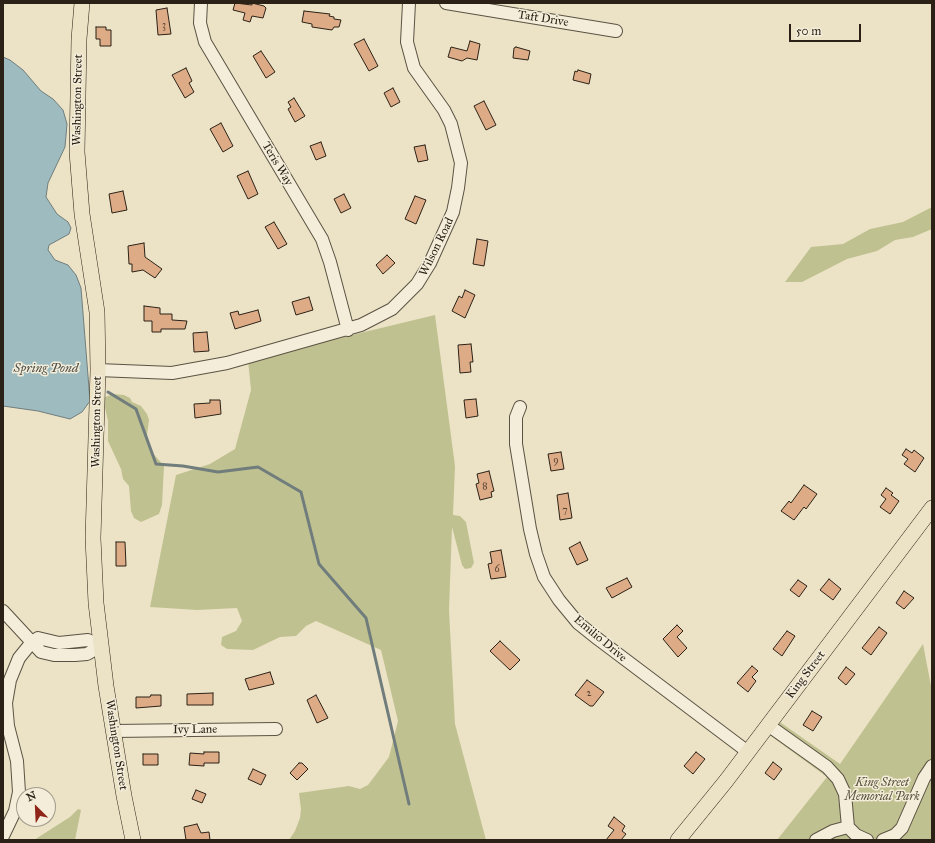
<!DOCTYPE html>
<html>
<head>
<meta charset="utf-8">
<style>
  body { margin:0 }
  #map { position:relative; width:935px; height:843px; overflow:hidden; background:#ece3c6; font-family:"IM FELL Great Primer",serif }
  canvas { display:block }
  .frame { position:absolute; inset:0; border:4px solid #2b2117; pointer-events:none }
  .north { position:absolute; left:16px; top:787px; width:40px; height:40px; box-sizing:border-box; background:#f3edda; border:1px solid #a39b8c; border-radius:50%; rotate:336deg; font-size:11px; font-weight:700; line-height:16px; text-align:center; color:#2b2117 }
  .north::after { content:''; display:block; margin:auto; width:14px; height:18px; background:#8f2418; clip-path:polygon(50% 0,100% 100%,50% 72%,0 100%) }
  .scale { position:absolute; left:789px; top:24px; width:72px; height:18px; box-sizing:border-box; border:2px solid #2b2117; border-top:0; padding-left:5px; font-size:12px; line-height:14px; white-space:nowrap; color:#2b2117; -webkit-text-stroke:3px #f3edda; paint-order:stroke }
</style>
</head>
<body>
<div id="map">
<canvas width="935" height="843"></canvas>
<div class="frame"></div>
<div class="north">N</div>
<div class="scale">50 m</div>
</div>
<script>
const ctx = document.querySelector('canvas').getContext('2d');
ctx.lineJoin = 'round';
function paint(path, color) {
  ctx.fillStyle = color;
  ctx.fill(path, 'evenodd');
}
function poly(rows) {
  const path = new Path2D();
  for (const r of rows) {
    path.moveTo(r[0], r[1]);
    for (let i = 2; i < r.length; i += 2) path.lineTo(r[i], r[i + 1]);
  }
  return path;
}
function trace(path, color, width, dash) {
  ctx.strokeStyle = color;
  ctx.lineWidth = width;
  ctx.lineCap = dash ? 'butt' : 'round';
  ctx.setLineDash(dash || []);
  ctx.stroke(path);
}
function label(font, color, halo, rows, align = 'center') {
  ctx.font = font + ' "IM FELL Great Primer",serif';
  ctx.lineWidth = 3;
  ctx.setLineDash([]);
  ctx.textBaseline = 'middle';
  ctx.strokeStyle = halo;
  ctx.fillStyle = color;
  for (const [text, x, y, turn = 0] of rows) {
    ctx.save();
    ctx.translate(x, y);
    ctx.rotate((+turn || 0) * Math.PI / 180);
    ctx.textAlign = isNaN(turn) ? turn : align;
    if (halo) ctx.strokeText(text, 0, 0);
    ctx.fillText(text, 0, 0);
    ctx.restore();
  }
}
const green = poly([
  [932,207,932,229,913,237,895,240,877,251,847,259,802,282,785,282,811,247,843,244,870,229,903,222],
  [435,315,455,466,453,515,460,516,466,522,474,563,471,568,465,569,462,565,452,527,449,610,455,724,486,840,289,840,295,831,300,818,301,809,299,793,349,786,360,789,368,785,389,757,398,721,381,650,316,621,306,626,296,636,280,637,253,650,227,649,221,645,222,637,236,631,242,621,237,608,197,610,150,607,176,475,210,464,235,449,251,390,248,360],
  [113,394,124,395,130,398,132,402,141,406,147,414,149,420,147,435,151,451,164,466,162,505,159,514,141,522,134,518,131,511,129,486,123,479,121,469,108,441,108,421,103,398],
  [923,644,932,691,932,840,777,840,827,777,764,731,774,718,840,764],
  [78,809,81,810,75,840,34,840,70,817]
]);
const water = poly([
  [3,57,10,60,23,70,41,91,53,99,63,110,67,124,65,147,48,183,46,197,57,214,68,222,71,228,69,234,49,245,48,250,55,260,68,265,76,275,81,288,90,401,82,412,70,419,38,411,3,406,3,57]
]);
const stream = poly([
  [108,392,136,409,156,464,183,466,218,472,258,467,301,492,319,564,366,618,409,804]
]);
const building = poly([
  [235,3,252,5,252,3,264,6,266,8,263,18,252,16,250,22,243,20,245,13,233,10,235,3],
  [167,8,171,34,158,35,156,10,167,8],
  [304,11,330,14,329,16,334,17,334,19,341,20,339,27,334,27,332,30,312,27,312,24,302,22,304,11],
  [96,27,106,27,106,30,111,30,111,46,100,46,100,39,96,39,96,27],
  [364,39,378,66,369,71,354,44,364,39],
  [470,41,480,44,477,60,467,58,462,61,448,57,451,47,467,51,470,41],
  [516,47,530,51,528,60,513,58,514,48,516,47],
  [261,51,275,72,266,78,253,56,261,51],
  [186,68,192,81,189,83,194,92,185,98,172,75,186,68],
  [578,70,591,74,589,84,573,80,575,71,577,72,578,70],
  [393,88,400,102,391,107,384,93,393,88],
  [294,98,305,116,295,122,288,109,291,107,288,102,294,98],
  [484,101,496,125,486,130,474,106,484,101],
  [221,123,233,146,223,152,210,129,221,123],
  [321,142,326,156,316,160,310,146,321,142],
  [425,145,428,160,418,162,414,147,425,145],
  [248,171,258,194,248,199,237,176,248,171],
  [123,191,127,210,112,213,109,194,123,191],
  [344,194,351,208,341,213,334,199,344,194],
  [415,196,426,200,416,224,405,219,415,196],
  [274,222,287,244,278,249,265,227,274,222],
  [477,239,488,241,484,266,473,264,477,239],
  [144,243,145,257,162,269,155,278,143,270,132,272,132,264,129,264,128,246,144,243],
  [387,255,395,263,383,274,376,265,387,255],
  [465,290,475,295,465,318,452,311,459,296,462,298,465,290],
  [309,297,313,310,296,315,292,302,309,297],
  [144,306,160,308,160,314,172,314,172,320,187,321,185,329,161,329,161,332,152,332,152,321,144,321,144,306],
  [258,310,261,321,235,329,230,313,238,311,239,315,258,310],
  [207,332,209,351,194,352,193,333,207,332],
  [471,344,473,362,470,362,471,372,460,373,458,345,471,344],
  [476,399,478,416,466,418,464,400,476,399],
  [210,400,220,400,221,414,195,418,194,404,210,403,210,400],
  [906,449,912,453,914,450,924,458,915,472,904,464,908,459,902,455,906,449],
  [561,452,564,469,551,471,548,454,561,452],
  [489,471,494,491,491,492,492,497,480,500,476,484,479,483,477,474,489,471],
  [804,485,817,494,806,509,804,507,794,520,781,511,789,501,791,503,804,485],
  [886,488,893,493,891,495,899,501,890,514,880,507,886,499,881,495,886,488],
  [568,493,572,518,560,520,557,495,568,493],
  [116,542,125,542,126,566,116,566,116,542],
  [580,542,588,560,577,565,569,548,580,542],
  [501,550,506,577,491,579,488,564,492,563,490,552,501,550],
  [627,578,632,587,612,598,606,588,627,578],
  [829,579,841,589,833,600,820,590,829,579],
  [798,580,807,586,799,597,790,590,798,580],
  [904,591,914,598,904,609,896,603,904,591],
  [677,625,683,631,677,637,687,648,678,657,663,639,677,625],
  [879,627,887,633,871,655,862,648,879,627],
  [787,631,795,636,782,656,773,649,787,631],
  [500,641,520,660,510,670,490,651,500,641],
  [752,666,758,671,752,677,756,681,748,692,737,683,752,666],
  [846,667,855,674,846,685,838,678,846,667],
  [270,672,274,684,249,690,245,679,270,672],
  [587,680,604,692,593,706,590,706,575,695,587,680],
  [213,693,213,705,187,705,187,694,213,693],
  [151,695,161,695,161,706,136,708,136,697,150,697,151,695],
  [316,695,328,718,317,723,307,700,316,695],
  [812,711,822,717,813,731,803,725,812,711],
  [204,752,219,752,219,763,204,763,204,766,189,765,190,753,204,754,204,752],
  [696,752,705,759,693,774,684,766,696,752],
  [143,754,158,754,158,765,143,765,143,754],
  [773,762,782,769,774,780,765,773,773,762],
  [299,763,302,763,308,769,297,780,290,773,299,763],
  [253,769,266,775,261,785,248,779,253,769],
  [196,790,206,794,202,803,192,799,196,790],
  [614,817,625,826,622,831,626,834,621,840,606,840,614,830,608,826,614,817],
  [197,824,201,833,209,832,210,840,186,840,184,827,197,824]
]);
const minor = poly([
  [201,3,200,23,205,42,322,239,330,262,348,330],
  [446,3,616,31],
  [98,370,172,373,227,363,361,325,392,309,417,284,430,263,453,212,458,188,461,163,451,124,444,110,414,68,407,42,409,3],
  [520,407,516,417,516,444,530,529,536,554,544,577,559,600,578,623,598,639,748,752],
  [3,611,41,652,54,655,75,655,87,654,101,646],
  [768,725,827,767,838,779,845,794,848,827],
  [113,731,276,729],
  [3,836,15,811,19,792,17,761,8,726,6,703,10,680,19,658,32,642,38,638,59,643,88,640,101,646],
  [816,840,833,831,848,827,856,835,867,840],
  [883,840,895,835,902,828,924,778,932,766]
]);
const major = poly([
  [82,3,79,39,77,152,82,214,97,312,98,370,93,538,96,603,106,686,124,796,133,840],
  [678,840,726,781,932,508]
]);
const numberNames = [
  ["3",164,26],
  ["9",556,461],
  ["8",485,487],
  ["7",565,511],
  ["6",497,570],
  ["2",589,694]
];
const streetNames = [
  ["Taft Drive",543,19,9],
  ["Washington Street",78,100,-89],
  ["Teris Way",277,164,59],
  ["Wilson Road",437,247,-64],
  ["Washington Street",97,422,-89],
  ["Emilio Drive",600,639,40],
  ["King Street",806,675,-53],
  ["Ivy Lane",195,730,-1],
  ["Washington Street",116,745,81]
];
const parkNames = [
  ["King Street",882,783],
  ["Memorial Park",882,797]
];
const waterNames = [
  ["Spring Pond",46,369]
];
paint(green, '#c0c190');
paint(water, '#9ebbbf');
trace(water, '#707d7c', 1);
trace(stream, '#707d7c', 3);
paint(building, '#ddac87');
trace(building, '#2b2117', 1);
trace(minor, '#5b5243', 14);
trace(major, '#2b2117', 16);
trace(minor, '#f3edda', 12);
trace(major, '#ece3c6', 15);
label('10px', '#584433', null, numberNames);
label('12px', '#2b2117', '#f3edda', streetNames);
label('italic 12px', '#58513b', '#f3edda', parkNames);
label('italic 13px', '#4e4f49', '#f3edda', waterNames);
</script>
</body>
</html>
